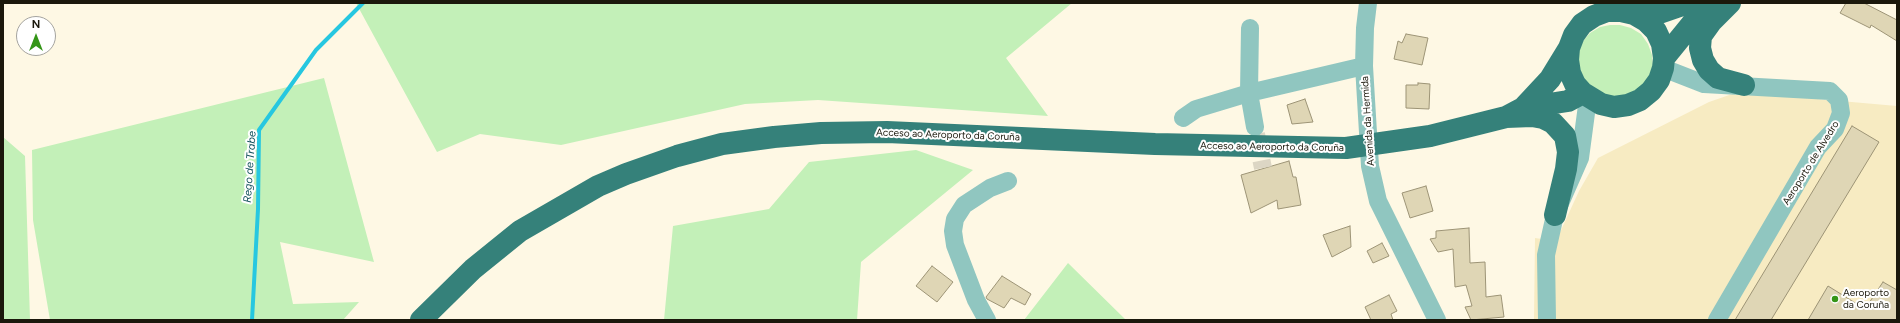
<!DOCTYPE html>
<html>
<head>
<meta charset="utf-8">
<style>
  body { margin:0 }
  #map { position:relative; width:1900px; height:323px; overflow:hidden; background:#fef8e4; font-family:Figtree,sans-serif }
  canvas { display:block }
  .frame { position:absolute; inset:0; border:4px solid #1b180c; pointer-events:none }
  .north { position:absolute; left:16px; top:16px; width:40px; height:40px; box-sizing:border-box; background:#fff; border:1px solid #a4a39e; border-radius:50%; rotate:0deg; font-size:11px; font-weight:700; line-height:16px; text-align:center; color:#1b180c }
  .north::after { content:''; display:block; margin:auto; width:14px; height:18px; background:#349517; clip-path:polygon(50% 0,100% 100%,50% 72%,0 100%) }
</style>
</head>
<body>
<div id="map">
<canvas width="1900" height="323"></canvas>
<div class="frame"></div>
<div class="north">N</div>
</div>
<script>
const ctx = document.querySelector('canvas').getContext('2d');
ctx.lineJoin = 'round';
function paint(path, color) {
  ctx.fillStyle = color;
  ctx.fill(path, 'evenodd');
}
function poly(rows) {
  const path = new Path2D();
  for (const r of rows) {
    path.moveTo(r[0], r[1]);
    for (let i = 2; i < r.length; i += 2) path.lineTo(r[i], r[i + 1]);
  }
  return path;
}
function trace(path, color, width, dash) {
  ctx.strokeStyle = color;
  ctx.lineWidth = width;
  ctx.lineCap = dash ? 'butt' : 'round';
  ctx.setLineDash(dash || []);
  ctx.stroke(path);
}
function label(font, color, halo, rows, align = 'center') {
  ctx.font = font + ' Figtree,sans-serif';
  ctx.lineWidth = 4;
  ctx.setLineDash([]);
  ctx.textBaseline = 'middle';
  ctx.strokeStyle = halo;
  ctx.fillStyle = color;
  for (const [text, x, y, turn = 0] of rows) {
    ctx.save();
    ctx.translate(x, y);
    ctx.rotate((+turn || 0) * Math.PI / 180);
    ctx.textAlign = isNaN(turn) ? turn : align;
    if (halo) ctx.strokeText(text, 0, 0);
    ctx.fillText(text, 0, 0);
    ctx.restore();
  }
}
const built = poly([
  [1738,92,1897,106,1897,320,1534,320,1535,238,1556,241,1579,191,1598,158,1709,102]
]);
const green = poly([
  [356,3,1072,3,1006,58,1048,116,818,100,745,104,561,145,480,134,437,152],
  [1610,25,1620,25,1631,28,1641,34,1648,44,1652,55,1653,67,1649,79,1642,89,1620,100,1597,96,1578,71,1579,50,1583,41,1590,33,1600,27],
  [324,78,374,262,280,242,293,304,359,302,343,320,50,320,33,220,32,150],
  [3,137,25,156,30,320,3,320],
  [916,150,973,170,861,262,857,320,664,320,673,226,769,209,809,162],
  [1068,263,1126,320,1024,320]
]);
const stream = poly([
  [252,320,258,209,259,130,316,50,363,3]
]);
const building = poly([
  [1846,3,1864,3,1897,20,1897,41,1871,25,1870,28,1840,13,1846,3],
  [1406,34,1428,38,1422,65,1394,59,1398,41,1402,43,1406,34],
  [1418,83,1430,84,1429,109,1406,108,1406,85,1418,85,1418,83],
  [1305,99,1313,122,1292,124,1287,105,1305,99],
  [1852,126,1879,142,1771,320,1735,320,1852,126],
  [1289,161,1293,177,1296,177,1301,205,1278,209,1277,200,1251,213,1241,175,1289,161],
  [1426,186,1433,211,1410,218,1402,193,1426,186],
  [1350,226,1351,247,1332,257,1323,235,1350,226],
  [1469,228,1470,263,1485,262,1486,297,1501,295,1504,317,1471,320,1465,307,1472,306,1466,285,1455,287,1453,249,1438,252,1430,239,1436,238,1436,231,1469,228],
  [1382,243,1389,256,1373,263,1367,251,1382,243],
  [932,266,953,282,937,302,916,286,932,266],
  [1002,276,1031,294,1025,305,1011,298,1004,308,987,299,986,297,1002,276],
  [1883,282,1897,290,1897,320,1808,320,1828,286,1865,309,1883,282],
  [1389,295,1397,311,1391,314,1393,320,1371,320,1365,307,1389,295]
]);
const minorTunnel = poly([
  [1256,134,1263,168]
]);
const minor = poly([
  [1368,3,1365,28,1364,66,1370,166,1378,201,1437,320],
  [1250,28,1249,93,1255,127],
  [1663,68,1704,84,1830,91,1839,100,1841,113,1835,129,1818,147,1717,320],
  [1183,118,1196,109,1249,93,1364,66],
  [987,320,976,300,955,245,953,231,955,219,964,205,990,188,1008,181],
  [1547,320,1546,255,1555,215,1580,158,1588,98]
]);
const highway = poly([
  [1730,3,1711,22,1701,36,1700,48,1703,60,1709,70,1718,78,1744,85],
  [1634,14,1646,21,1656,31,1662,44,1664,58,1663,68,1659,80,1651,91,1640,100,1628,105,1614,107,1601,104,1583,93,1575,84,1570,73,1568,60,1569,48,1574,35,1582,24,1594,16,1607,11,1621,11,1634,14,1659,13,1688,3],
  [1664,58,1699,15,1711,6],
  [1523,108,1568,101,1583,93],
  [1506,117,1532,116,1543,118,1553,123,1565,136,1568,152,1566,169,1555,215],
  [421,320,473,269,520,231,598,186,626,174,677,156,722,144,774,137,821,133,887,132,1155,144,1346,148,1430,136,1506,117,1523,108,1550,79,1569,48]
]);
const markers = [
  [1835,299,4,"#349517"]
];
const streetNames = [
  ["Avenida da Hermida",1368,121,-94],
  ["Acceso ao Aeroporto da Coruña",948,135,2],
  ["Acceso ao Aeroporto da Coruña",1272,147,1],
  ["Aeroporto de Alvedro",1811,163,-58]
];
const poiNames = [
  ["Aeroporto",1843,293],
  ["da Coruña",1843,305]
];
const waterNames = [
  ["Rego de Trabe",250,167,-86]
];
paint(built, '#f7ebc2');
paint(green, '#c3f0b8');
trace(stream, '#26c7e0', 4);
paint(building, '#dfd6b5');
trace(building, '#9d9476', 1);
trace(minorTunnel, '#dcd6c4', 18, [18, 9]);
trace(minor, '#90c6c0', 18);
trace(highway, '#35817a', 22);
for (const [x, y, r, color] of markers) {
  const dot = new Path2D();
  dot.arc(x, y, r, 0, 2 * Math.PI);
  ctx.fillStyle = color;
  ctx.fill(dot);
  trace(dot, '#fff', 1.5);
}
label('10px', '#1b180c', '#fff', streetNames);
label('10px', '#1b180c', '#fff', poiNames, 'left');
label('italic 11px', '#14525d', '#fff', waterNames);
</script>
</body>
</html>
